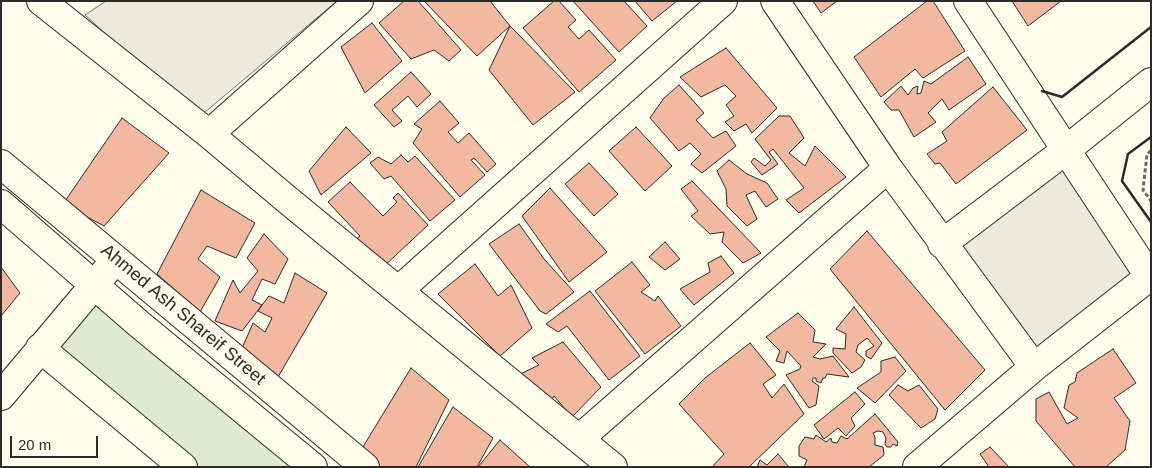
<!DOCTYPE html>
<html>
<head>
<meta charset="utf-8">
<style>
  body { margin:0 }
  #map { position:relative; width:1152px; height:468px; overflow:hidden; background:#fdfbea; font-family:Arial,sans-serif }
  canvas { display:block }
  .frame { position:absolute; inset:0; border:2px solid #2b2b2b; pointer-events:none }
  .scale { position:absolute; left:10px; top:436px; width:88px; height:22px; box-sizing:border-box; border:2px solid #2b2b2b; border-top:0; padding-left:6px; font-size:15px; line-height:18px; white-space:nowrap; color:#2b2b2b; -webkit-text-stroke:4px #fdfbea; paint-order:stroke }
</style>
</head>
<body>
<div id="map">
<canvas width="1152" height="468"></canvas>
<div class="frame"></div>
<div class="scale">20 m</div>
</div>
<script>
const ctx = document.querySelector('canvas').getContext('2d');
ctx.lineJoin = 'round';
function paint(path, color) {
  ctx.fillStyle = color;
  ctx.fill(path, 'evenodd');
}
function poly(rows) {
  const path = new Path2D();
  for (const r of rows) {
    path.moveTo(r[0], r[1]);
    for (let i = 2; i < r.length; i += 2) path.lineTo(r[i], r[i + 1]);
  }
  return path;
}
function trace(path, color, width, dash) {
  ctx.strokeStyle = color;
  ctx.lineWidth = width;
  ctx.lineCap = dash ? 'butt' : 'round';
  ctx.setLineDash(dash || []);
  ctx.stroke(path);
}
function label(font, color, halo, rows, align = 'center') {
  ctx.font = font + ' Arial,sans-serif';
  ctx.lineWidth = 4;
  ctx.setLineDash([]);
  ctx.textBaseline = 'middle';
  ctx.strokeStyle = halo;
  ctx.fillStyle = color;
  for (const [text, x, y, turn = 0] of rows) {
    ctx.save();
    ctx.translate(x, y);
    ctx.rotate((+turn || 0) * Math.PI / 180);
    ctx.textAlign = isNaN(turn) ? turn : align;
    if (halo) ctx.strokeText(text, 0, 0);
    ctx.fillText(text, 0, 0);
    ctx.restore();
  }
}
const green = poly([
  [95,284,313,467,183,467,40,348,95,284]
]);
const parking = poly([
  [106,1,337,1,198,118,85,15,106,1],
  [1066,150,1149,277,1034,367,942,244,1066,150]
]);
const building = poly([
  [404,1,418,1,461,50,449,61,434,50,411,59,379,23,404,1],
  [424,1,490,1,510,26,477,56,424,1],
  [554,1,559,1,576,20,568,27,579,39,589,30,616,60,579,92,523,28,554,1],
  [573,1,624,1,647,26,619,52,573,1],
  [635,1,677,1,652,21,635,1],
  [813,1,837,1,821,13,813,1],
  [927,1,933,1,965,51,923,78,915,69,881,97,854,57,927,1],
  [1012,1,1061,1,1028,26,1012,1],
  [372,23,402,61,365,93,341,47,372,23],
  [510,26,575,92,533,125,489,70,510,26],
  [726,48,777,108,752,133,746,124,734,131,725,122,734,116,726,105,736,96,725,85,701,97,680,77,726,48],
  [968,57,986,84,949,110,942,99,928,113,936,122,914,137,899,110,891,110,884,102,901,86,908,95,913,88,918,86,917,94,921,93,924,81,931,84,968,57],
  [411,72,431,94,417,107,408,96,392,110,402,121,394,127,374,105,411,72],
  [679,85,704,113,696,120,713,138,726,131,736,146,702,173,691,164,701,154,690,143,679,151,650,118,664,98,679,85],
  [993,87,1027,130,956,184,940,163,935,164,927,154,947,141,942,132,993,87],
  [440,101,459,123,448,132,458,143,469,133,496,164,487,172,474,158,471,160,485,175,460,197,413,143,422,129,414,124,440,101],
  [779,116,790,116,804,138,789,153,805,166,815,146,846,177,799,213,786,200,804,188,773,149,769,152,778,164,762,175,751,162,754,158,765,166,771,160,755,139,779,116],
  [122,118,169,153,104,226,63,204,122,118],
  [346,127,371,153,321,195,309,171,346,127],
  [636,127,672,166,645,191,609,151,636,127],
  [401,155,408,162,415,156,455,200,430,221,391,176,384,179,370,163,378,157,391,164,401,155],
  [729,160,747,174,767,183,778,199,766,207,755,191,746,195,757,219,747,226,727,206,726,189,717,171,729,160],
  [589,163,618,194,594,216,565,184,589,163],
  [692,181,761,253,743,263,722,242,724,232,710,234,691,216,698,211,681,189,692,181],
  [350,182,383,216,397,202,393,198,398,193,428,225,379,271,353,242,360,236,328,202,350,182],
  [550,188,607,252,569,282,522,216,550,188],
  [201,190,255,223,236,258,207,246,198,259,220,277,200,312,157,274,201,190],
  [519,224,544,259,574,292,546,314,540,311,489,244,519,224],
  [867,231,985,370,945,410,830,269,867,231],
  [264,234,288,259,275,284,262,279,252,300,262,305,242,331,215,321,233,280,240,293,258,271,247,258,264,234],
  [665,242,680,259,665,270,649,257,665,242],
  [721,256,734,273,694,305,680,289,710,272,708,263,721,256],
  [632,262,650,285,641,292,655,301,658,296,681,326,645,354,595,291,632,262],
  [475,264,498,296,511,285,532,328,500,356,438,294,475,264],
  [1,267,20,293,1,316,1,267],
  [295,273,327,293,278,377,240,353,253,323,265,332,272,318,258,311,262,305,269,296,284,303,295,273],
  [590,291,640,356,609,380,567,326,558,332,546,324,590,291],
  [854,307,882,343,871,359,866,356,866,351,874,346,867,338,858,345,856,352,865,360,861,367,852,373,833,353,833,348,845,349,846,334,836,329,854,307],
  [798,313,815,330,813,342,826,344,813,357,820,359,833,356,849,377,827,374,825,378,823,378,821,383,816,381,816,378,813,378,812,381,819,386,816,405,809,408,786,375,800,369,801,366,787,351,784,363,776,361,780,351,766,337,798,313],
  [563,342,601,387,572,417,554,396,550,403,516,376,539,365,532,358,563,342],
  [750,343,776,375,763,384,772,398,784,384,804,414,749,467,712,467,724,454,679,404,705,378,750,343],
  [1113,349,1136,383,1114,398,1130,421,1125,450,1106,467,1075,467,1036,421,1036,399,1049,392,1067,424,1078,418,1064,408,1069,385,1075,382,1077,373,1113,349],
  [895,357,906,371,875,403,857,388,881,372,881,361,895,357],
  [411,368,449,400,416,467,380,467,361,450,411,368],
  [898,385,908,391,919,385,938,409,935,419,921,428,889,395,898,385],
  [855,392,865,404,851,418,855,426,846,436,838,428,824,439,814,425,855,392],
  [453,407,493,438,477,467,418,467,453,407],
  [875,414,898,442,897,446,893,444,891,447,887,447,885,444,886,438,883,432,878,431,873,433,875,437,875,445,883,447,884,455,869,467,804,467,807,460,799,456,799,446,805,437,814,439,816,435,826,442,831,438,832,442,837,443,841,436,847,439,875,414],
  [500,440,530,467,478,467,500,440],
  [990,447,1009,467,989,467,980,454,990,447],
  [778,454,789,467,757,467,760,460,767,465,778,454]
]);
const path = poly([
  [1151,151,1147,154,1143,190,1151,201]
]);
const minor = poly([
  [41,1,209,134,290,202,613,467],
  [775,1,888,168,1034,367],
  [968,1,1151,279],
  [209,134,359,1],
  [1,164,365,467],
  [1,204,139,324,313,467],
  [942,244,1066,150,1151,82],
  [399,290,723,1],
  [40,348,183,467],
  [1,396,106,271],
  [579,439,888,168],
  [917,467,1034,367,1149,277]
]);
const wall = poly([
  [1042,91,1062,97,1151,27],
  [1151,137,1128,154,1122,181,1151,222]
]);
const streetNames = [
  ["Ahmed Ash Shareif Street",183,315,40]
];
paint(green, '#deebd1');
trace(green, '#74746e', 1);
paint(parking, '#eceadb');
trace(parking, '#74746e', 1);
paint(building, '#f2b8a0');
trace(building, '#2b2b2b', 1);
trace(minor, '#2b2b2b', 30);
trace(path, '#6a6964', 3, [4, 2.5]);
trace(minor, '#fdfbea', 28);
trace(wall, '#2b2b2b', 2.5);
label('18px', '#2b2b2b', '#fdfbea', streetNames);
</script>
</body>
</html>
